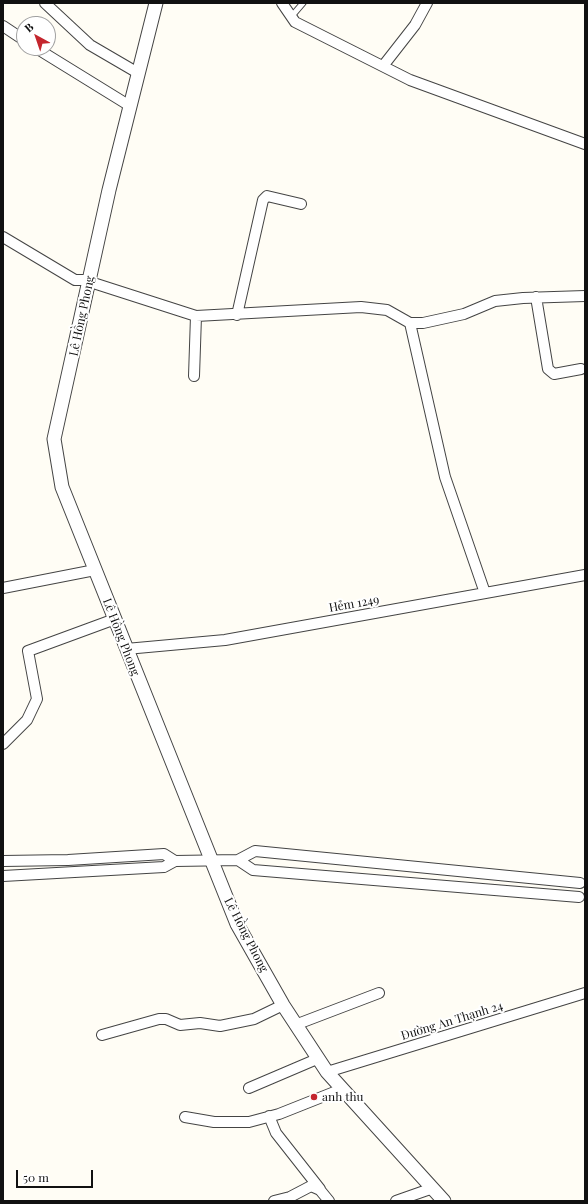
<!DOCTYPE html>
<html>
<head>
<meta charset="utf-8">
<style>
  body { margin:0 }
  #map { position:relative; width:588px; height:1204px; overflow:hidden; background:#fffdf5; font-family:"Playfair Display",serif }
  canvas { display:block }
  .frame { position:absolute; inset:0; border:4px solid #111; pointer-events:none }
  .north { position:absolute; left:16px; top:16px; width:40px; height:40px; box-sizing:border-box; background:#fff; border:1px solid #a0a0a0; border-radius:50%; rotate:320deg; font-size:11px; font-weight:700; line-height:16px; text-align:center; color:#111 }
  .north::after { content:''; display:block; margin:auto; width:14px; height:18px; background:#c4262e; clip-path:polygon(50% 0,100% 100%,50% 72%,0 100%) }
  .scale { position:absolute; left:16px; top:1170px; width:77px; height:18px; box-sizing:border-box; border:2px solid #111; border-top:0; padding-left:5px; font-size:12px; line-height:14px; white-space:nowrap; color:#111; -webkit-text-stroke:3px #fff; paint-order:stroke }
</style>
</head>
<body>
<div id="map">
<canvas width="588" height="1204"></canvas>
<div class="frame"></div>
<div class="north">B</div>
<div class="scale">50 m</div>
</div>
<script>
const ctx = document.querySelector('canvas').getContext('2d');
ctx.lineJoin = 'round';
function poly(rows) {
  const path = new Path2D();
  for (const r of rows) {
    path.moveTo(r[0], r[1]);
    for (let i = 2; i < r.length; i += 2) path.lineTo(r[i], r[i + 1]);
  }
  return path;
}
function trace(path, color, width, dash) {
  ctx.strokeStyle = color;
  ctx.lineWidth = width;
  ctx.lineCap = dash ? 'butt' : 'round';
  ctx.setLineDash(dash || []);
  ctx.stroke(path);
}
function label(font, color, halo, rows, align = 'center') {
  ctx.font = font + ' "Playfair Display",serif';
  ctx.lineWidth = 4;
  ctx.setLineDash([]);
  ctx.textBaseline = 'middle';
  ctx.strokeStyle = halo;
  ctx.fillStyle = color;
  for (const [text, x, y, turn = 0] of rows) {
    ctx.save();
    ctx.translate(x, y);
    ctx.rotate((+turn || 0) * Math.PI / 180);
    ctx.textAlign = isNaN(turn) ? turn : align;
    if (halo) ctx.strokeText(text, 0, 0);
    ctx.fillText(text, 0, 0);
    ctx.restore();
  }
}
const service = poly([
  [291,17,303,3]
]);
const minor = poly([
  [45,3,90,45,138,73],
  [282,3,295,22,410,80,585,144],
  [3,26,24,40],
  [36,48,130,106],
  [383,66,415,25,427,3],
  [3,237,75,280,84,280,196,316,361,307,387,310,410,323,423,323,464,314,495,301,523,298,585,296],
  [536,297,548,369,554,374,581,369],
  [237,315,263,200,267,196,301,204],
  [410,323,445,477,485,593],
  [194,376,196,316],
  [3,588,95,570],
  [126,649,225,640,585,575],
  [3,744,27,720,37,699,28,651,115,619],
  [238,860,253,870,579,897],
  [3,861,68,860,164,854,175,861,164,867,3,876],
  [175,861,238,860,255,851,580,883],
  [295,1025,379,993],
  [102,1035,159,1019,166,1019,180,1025,200,1023,220,1026,254,1019,283,1005],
  [327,1072,585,993],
  [249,1088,317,1059],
  [269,1116,276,1133,320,1189],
  [185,1117,214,1122,249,1122,279,1114,342,1089],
  [274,1201,290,1197,311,1186,320,1190,329,1201],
  [396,1201,433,1188]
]);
const tertiary = poly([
  [156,3,109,190,54,439,62,487,237,924,283,1005,327,1072,444,1201]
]);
const markers = [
  [314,1097,4,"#c4262e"]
];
const streetNames = [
  ["Lê Hồng Phong",82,316,-78],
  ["Hẻm 1249",354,604,-10],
  ["Lê Hồng Phong",121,637,69],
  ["Lê Hồng Phong",246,935,63],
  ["Đường An Thạnh 24",452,1021,-17]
];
const poiNames = [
  ["anh thu",322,1097]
];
trace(service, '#444', 7);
trace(minor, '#444', 12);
trace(tertiary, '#444', 15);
trace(service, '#fff', 5);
trace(minor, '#fff', 10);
trace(tertiary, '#fff', 13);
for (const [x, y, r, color] of markers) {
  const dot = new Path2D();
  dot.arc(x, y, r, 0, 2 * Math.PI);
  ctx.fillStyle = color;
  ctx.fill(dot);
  trace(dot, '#fff', 1.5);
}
label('12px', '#111', '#fff', streetNames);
label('12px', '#111', '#fff', poiNames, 'left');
</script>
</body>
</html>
